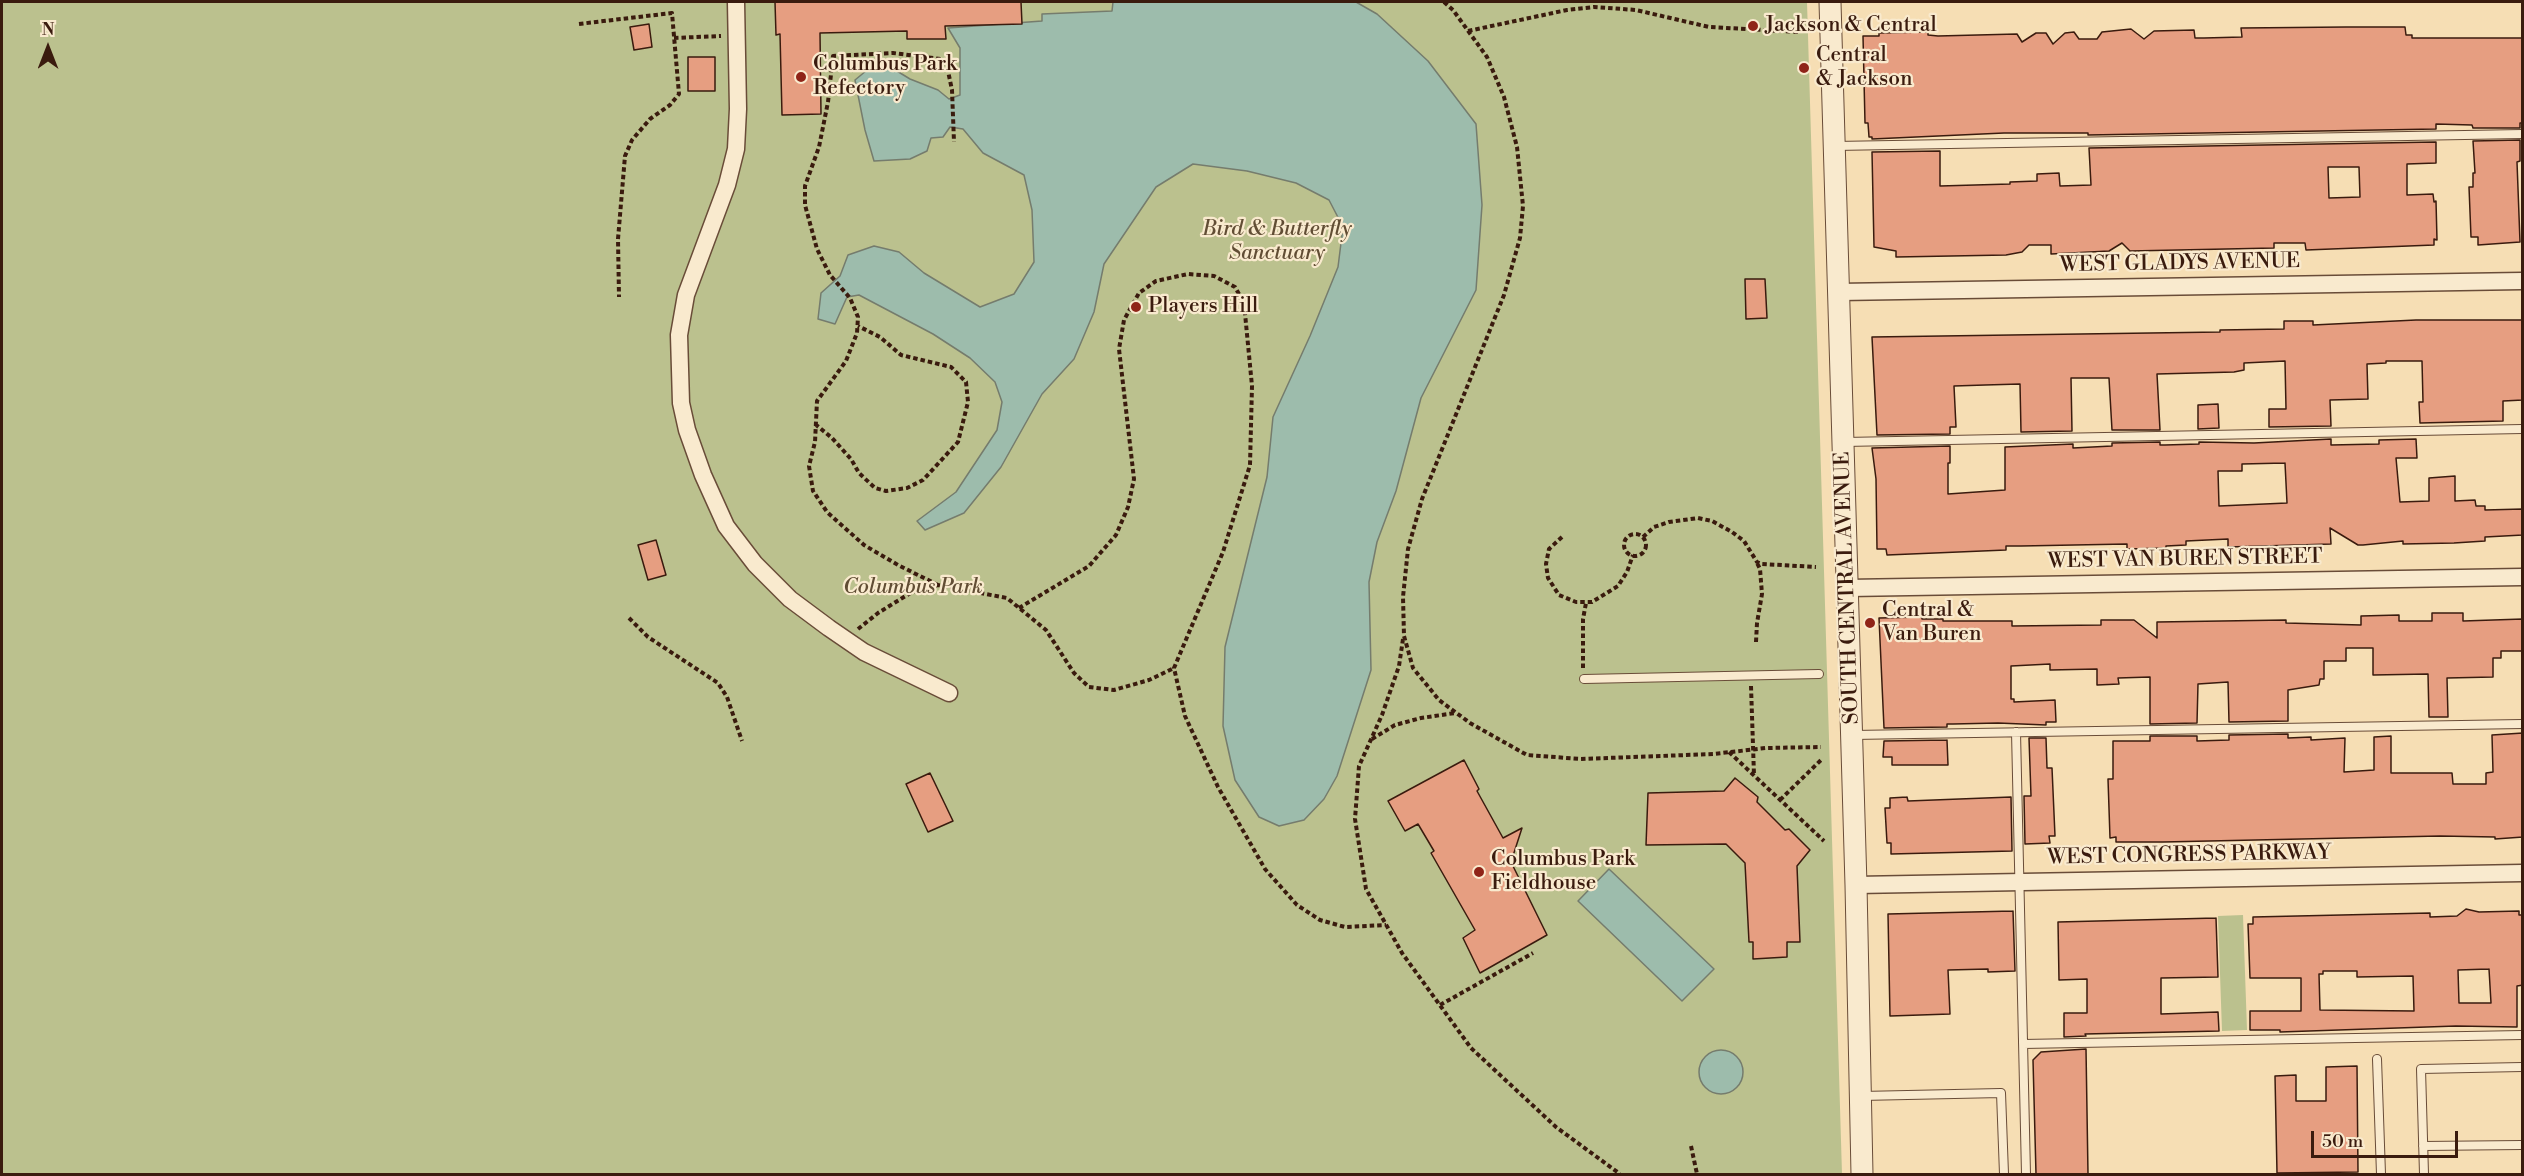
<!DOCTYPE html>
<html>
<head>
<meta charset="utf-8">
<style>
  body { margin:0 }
  #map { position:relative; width:2524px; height:1176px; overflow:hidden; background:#f6deb4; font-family:"Libre Bodoni",serif }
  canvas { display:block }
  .frame { position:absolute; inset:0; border:3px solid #3a1b0e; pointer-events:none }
  .north { position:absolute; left:18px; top:18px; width:60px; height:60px; -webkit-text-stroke:4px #f9eace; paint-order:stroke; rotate:0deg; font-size:16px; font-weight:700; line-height:24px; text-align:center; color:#3a1b0e }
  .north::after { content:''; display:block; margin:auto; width:21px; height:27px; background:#3a1b0e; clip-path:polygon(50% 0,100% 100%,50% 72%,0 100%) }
  .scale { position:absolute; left:2311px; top:1131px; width:147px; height:27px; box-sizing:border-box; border:3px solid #3a1b0e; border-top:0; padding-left:8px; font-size:18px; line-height:21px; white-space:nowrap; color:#3a1b0e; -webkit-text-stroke:4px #f9eace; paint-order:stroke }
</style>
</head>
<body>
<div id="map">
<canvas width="2524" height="1176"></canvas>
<div class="frame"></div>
<div class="north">N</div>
<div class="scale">50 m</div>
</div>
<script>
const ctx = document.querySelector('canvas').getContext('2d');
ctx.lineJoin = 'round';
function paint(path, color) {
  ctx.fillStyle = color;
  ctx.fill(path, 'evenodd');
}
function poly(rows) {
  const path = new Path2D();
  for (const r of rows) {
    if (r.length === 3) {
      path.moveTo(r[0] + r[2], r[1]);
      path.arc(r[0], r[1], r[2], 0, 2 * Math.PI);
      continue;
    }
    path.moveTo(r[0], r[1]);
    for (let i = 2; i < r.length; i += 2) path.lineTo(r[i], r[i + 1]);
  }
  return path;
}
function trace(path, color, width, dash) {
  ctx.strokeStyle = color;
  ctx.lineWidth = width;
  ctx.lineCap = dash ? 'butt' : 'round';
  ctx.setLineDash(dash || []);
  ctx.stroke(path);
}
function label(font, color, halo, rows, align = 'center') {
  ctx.font = font + ' "Libre Bodoni",serif';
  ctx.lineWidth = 4.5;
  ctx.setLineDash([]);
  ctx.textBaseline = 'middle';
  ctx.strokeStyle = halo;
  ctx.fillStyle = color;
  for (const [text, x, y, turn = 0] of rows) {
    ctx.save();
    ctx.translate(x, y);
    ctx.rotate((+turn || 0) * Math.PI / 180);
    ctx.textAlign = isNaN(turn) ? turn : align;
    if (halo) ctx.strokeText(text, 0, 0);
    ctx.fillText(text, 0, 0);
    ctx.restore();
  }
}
const green = poly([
  [2,2,1807,2,1842,1174,2,1174],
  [2243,915,2247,1030,2222,1031,2218,916]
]);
const water = poly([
  [1113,2,1356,2,1377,14,1428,61,1476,124,1482,205,1476,290,1421,398,1396,491,1377,542,1369,582,1371,670,1337,776,1324,799,1304,820,1279,826,1259,817,1235,780,1223,726,1225,647,1267,477,1273,417,1310,336,1338,267,1343,227,1329,200,1296,183,1247,171,1193,164,1156,187,1104,264,1094,312,1074,359,1042,394,1001,467,964,513,925,530,917,521,956,492,997,430,1002,402,995,382,970,358,933,334,859,295,847,297,835,324,818,319,821,293,840,276,848,255,874,246,899,252,924,273,980,307,1014,294,1034,262,1032,210,1024,175,983,153,963,129,950,127,943,137,931,138,927,151,910,159,874,161,865,130,855,80,872,66,892,68,910,79,938,90,949,99,960,95,960,48,948,28,1042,21,1042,14,1112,11,1113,2],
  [1609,869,1714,969,1682,1001,1578,901,1609,869],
  [1721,1072,22]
]);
const building = poly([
  [775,2,1021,2,1022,24,945,26,946,39,907,39,907,31,820,33,821,114,782,115,780,34,776,35,775,2],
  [649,24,652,47,634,50,630,27,649,24],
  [2346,27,2405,27,2406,35,2412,35,2412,38,2523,38,2523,123,2520,123,2520,128,2473,128,2472,125,2436,124,2436,129,2088,135,2088,133,2004,133,1872,139,1872,137,1869,137,1868,123,1865,123,1863,36,1879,36,1879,33,1928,32,1928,35,1938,36,2017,34,2022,42,2036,33,2046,33,2053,44,2065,33,2074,32,2079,39,2097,39,2102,32,2131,29,2144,39,2154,31,2194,30,2195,38,2204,38,2242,37,2241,28,2346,27],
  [688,57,715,57,715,91,688,91,688,57],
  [2520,140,2520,161,2517,162,2520,242,2478,245,2478,237,2471,237,2469,187,2473,187,2473,173,2475,173,2473,141,2520,140],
  [2436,142,2436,163,2407,164,2407,195,2433,194,2434,202,2436,201,2437,240,2434,239,2434,245,2306,250,2305,243,2274,243,2274,248,2130,251,2122,243,2109,251,2051,254,2051,245,2029,245,2022,252,2006,255,1896,257,1896,251,1874,247,1872,152,1940,151,1940,186,2010,184,2010,182,2037,181,2037,174,2059,173,2060,186,2091,185,2089,148,2436,142],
  [2328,167,2359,167,2360,197,2329,198,2328,167],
  [1745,279,1765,279,1767,318,1746,319,1745,279],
  [2416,320,2523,320,2523,400,2503,401,2503,421,2420,423,2419,402,2423,402,2422,361,2386,361,2386,363,2367,364,2368,399,2330,400,2331,426,2269,427,2269,409,2286,409,2285,361,2244,363,2244,370,2234,372,2157,374,2160,430,2112,430,2109,378,2071,378,2072,431,2021,432,2020,384,1985,385,1954,386,1956,427,1950,427,1950,434,1877,435,1872,337,2220,332,2220,330,2284,329,2284,321,2313,321,2313,325,2416,320],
  [2218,404,2219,428,2198,429,2198,405,2218,404],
  [2331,439,2331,445,2379,444,2379,440,2416,439,2417,458,2396,458,2400,502,2429,501,2429,478,2455,476,2455,501,2475,500,2476,506,2485,506,2485,510,2523,509,2523,535,2485,537,2485,541,2454,543,2403,544,2403,541,2363,545,2358,545,2330,528,2331,544,2228,547,2228,539,2186,541,2186,545,2166,546,2166,548,2127,549,2127,544,2021,546,2006,546,2006,550,1887,555,1886,549,1877,549,1876,479,1872,448,1950,446,1950,463,1948,463,1948,494,2005,490,2005,447,2073,444,2073,448,2112,446,2112,443,2160,442,2160,445,2165,445,2199,444,2199,442,2254,443,2331,439],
  [2285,463,2287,503,2219,506,2218,471,2242,471,2242,464,2285,463],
  [656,540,666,575,648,580,638,545,656,540],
  [2432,613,2463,613,2463,621,2523,619,2523,651,2501,651,2501,658,2493,658,2493,677,2447,678,2448,717,2429,717,2428,674,2373,675,2373,648,2346,648,2346,661,2324,661,2324,679,2320,679,2319,685,2288,690,2288,721,2229,722,2228,682,2198,684,2197,723,2150,724,2150,677,2118,678,2119,684,2097,685,2097,669,2050,670,2050,664,2011,666,2011,699,2014,699,2014,702,2055,700,2056,722,2046,722,2046,725,1998,723,1953,724,1947,724,1947,727,1884,728,1879,618,1922,617,1922,619,1943,619,1943,621,2012,621,2012,626,2101,625,2101,620,2134,620,2157,638,2157,622,2286,620,2286,623,2361,625,2361,616,2399,615,2399,621,2432,621,2432,613],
  [2523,733,2523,837,2495,839,2495,837,2440,836,2163,842,2116,842,2116,837,2110,838,2108,779,2113,779,2113,741,2150,741,2150,736,2197,736,2197,741,2229,740,2229,735,2288,734,2288,738,2311,737,2311,740,2345,738,2344,772,2374,770,2374,737,2391,736,2391,773,2452,773,2453,784,2486,784,2486,773,2493,772,2492,735,2523,733],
  [2029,738,2046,738,2047,768,2052,768,2055,836,2049,836,2050,843,2025,844,2024,796,2031,796,2029,738],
  [1947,740,1948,765,1892,765,1892,757,1883,757,1884,741,1947,740],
  [1464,760,1479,789,1477,791,1503,838,1522,828,1511,862,1547,935,1480,973,1463,938,1475,930,1431,853,1434,851,1418,824,1405,831,1388,801,1464,760],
  [930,773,953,821,928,832,906,784,930,773],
  [1735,778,1758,797,1757,802,1785,830,1789,829,1810,850,1797,866,1800,942,1787,942,1787,957,1753,959,1753,942,1749,942,1745,863,1726,844,1646,845,1648,793,1724,791,1735,778],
  [1907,797,1908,801,2011,797,2012,851,1891,854,1891,843,1887,843,1885,808,1890,808,1890,798,1907,797],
  [2466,909,2479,912,2519,911,2519,915,2522,915,2523,985,2517,986,2517,1027,2456,1026,2280,1032,2280,1030,2250,1030,2250,1011,2301,1011,2301,978,2250,978,2248,924,2253,924,2253,917,2430,913,2430,917,2457,916,2466,909],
  [2489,969,2491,1003,2459,1003,2458,970,2489,969],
  [2323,971,2357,971,2357,977,2413,976,2414,1011,2320,1010,2319,974,2323,974,2323,971],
  [2013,911,2015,971,1988,972,1988,969,1948,970,1950,1014,1890,1016,1888,914,2013,911],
  [2216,918,2218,977,2161,978,2161,1014,2218,1012,2219,1031,2085,1034,2086,1036,2064,1037,2064,1013,2087,1013,2087,979,2059,980,2058,922,2216,918],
  [2086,1049,2088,1174,2036,1174,2033,1060,2041,1052,2086,1049],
  [2357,1066,2358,1172,2277,1173,2275,1076,2296,1075,2296,1101,2326,1101,2326,1067,2357,1066]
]);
const path = poly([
  [1444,2,1453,10,1487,57,1504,97,1517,147,1523,206,1520,238,1504,295,1422,499,1408,549,1403,597,1404,636,1413,668,1439,700,1470,723,1527,755,1581,759,1713,754,1766,748,1821,747],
  [579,24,672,13,679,94,670,105,650,119,632,140,625,156,618,239,619,297],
  [1468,31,1567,10,1594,7,1636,10,1709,27,1799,32],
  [674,38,721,36],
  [815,424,832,438,851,459,859,473,875,488,886,491,907,488,923,480,958,442,968,402,966,382,951,367,901,355,880,337,858,326],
  [1635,545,11],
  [1562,537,1549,549,1546,564,1548,578,1559,595,1576,602,1592,602,1618,586,1627,572,1633,555],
  [1643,537,1654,527,1669,522,1698,518,1712,521,1732,532,1744,541,1757,562,1762,564,1816,567],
  [938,585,898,565,864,545,827,512,813,491,809,466,815,442,817,401,846,361,857,333,858,317,850,298,830,275,817,249,805,205,805,186,819,147,828,102,833,56,893,53,941,59,948,71,952,90,954,142],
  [1019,608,1089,566,1116,535,1128,507,1134,479,1119,349,1124,320,1139,293,1156,281,1188,274,1214,276,1235,287,1244,303,1252,386,1250,465,1223,552,1174,668,1185,716,1218,787,1265,869,1297,905,1320,920,1345,927,1386,925],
  [629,618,648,637,718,683,727,697,742,741],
  [858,629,878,613,912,592,938,585,1007,598,1046,630,1074,673,1089,687,1114,690,1149,680,1174,668],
  [1403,639,1399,666,1382,715,1359,766,1355,819,1366,889,1402,953,1471,1048,1556,1127,1620,1174],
  [1756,642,1757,623,1762,594,1760,569,1757,563],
  [1583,668,1583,619,1586,603],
  [1751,686,1754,775],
  [1372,739,1395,725,1421,718,1455,713],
  [1729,752,1824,841],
  [1780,800,1821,760],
  [1440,1005,1533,953],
  [1691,1146,1697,1174]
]);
const service = poly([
  [1835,146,2522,134],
  [1844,442,2522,429],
  [1584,679,1819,674],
  [2016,732,2026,1174],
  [1853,735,2522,724],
  [2023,1044,2522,1035],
  [2377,1059,2381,1174],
  [1861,1096,2001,1093,2004,1174],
  [2423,1146,2522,1145],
  [2424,1174,2421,1069,2522,1067]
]);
const minor = poly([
  [736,2,738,109,736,149,727,185,686,295,679,335,681,403,687,430,703,475,726,526,755,564,790,599,829,628,864,652,949,693],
  [1839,292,2522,281],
  [1848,588,2522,577],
  [1856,885,2522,873]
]);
const tertiary = poly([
  [1830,2,1856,885,1862,1174]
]);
const markers = [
  [1753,26,6,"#8f2418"],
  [1804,68,6,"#8f2418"],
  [801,77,6,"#8f2418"],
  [1136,307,6,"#8f2418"],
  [1870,623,6,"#8f2418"],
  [1479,872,6,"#8f2418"]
];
const poiNames = [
  ["Jackson & Central",1765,26],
  ["Central",1816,56],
  ["& Jackson",1816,80],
  ["Columbus Park",813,65],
  ["Refectory",813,89],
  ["Players Hill",1148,307],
  ["Central &",1882,611],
  ["Van Buren",1882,635],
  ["Columbus Park",1491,860],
  ["Fieldhouse",1491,884]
];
const parkNames = [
  ["Bird & Butterfly",1277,230],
  ["Sanctuary",1277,254],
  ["Columbus Park",913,588]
];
const streetNames = [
  ["WEST GLADYS AVENUE",2180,264,-1],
  ["WEST VAN BUREN STREET",2185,560,-1],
  ["SOUTH CENTRAL AVENUE",1848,588,-92],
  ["WEST CONGRESS PARKWAY",2189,856,-1]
];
paint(green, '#bbc18e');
paint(water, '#9dbcac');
trace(water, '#757c6d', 1.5);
paint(building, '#e69e81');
trace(building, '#3a1b0e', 1.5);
trace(service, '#694c38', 10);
trace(minor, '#694c38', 19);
trace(tertiary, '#694c38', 23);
trace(path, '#3a1b0e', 4, [4.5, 3]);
trace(service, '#f9eace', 8);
trace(minor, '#f9eace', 16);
trace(tertiary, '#f9eace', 21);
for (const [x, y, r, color] of markers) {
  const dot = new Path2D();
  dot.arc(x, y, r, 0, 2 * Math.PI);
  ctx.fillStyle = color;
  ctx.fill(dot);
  trace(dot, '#f9eace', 2);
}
label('21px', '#3a1b0e', '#f9eace', poiNames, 'left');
label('italic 21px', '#614d34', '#f9eace', parkNames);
label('21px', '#3a1b0e', '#f9eace', streetNames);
</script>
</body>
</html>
